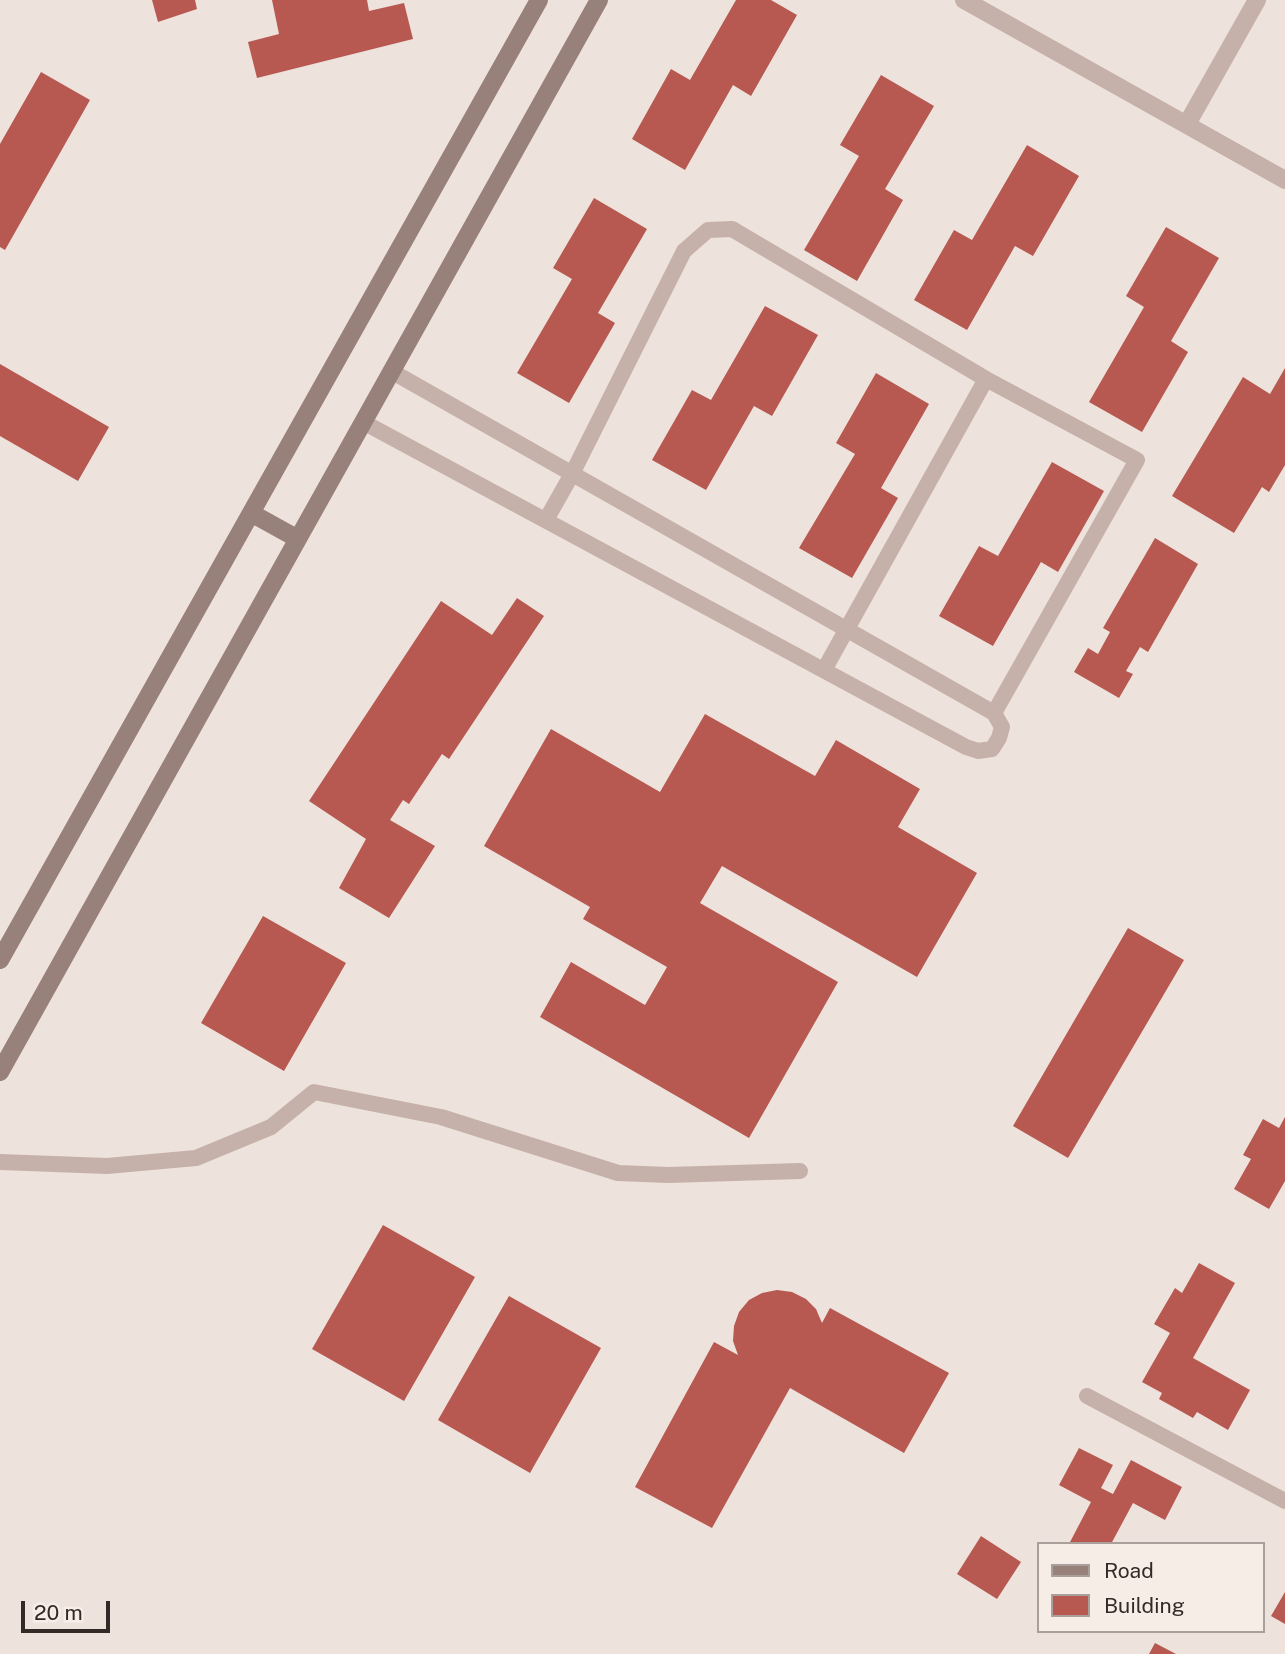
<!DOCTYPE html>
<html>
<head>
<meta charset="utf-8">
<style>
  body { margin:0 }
  #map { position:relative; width:1285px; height:1654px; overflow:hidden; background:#eee2dc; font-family:"Public Sans",sans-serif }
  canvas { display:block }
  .legend { position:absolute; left:1037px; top:1542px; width:228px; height:91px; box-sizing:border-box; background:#f7ede7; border:2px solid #a99f9b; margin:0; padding:9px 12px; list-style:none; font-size:21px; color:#332a28 }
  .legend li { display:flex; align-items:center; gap:14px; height:35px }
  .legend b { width:35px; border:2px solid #a99f9b }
  .scale { position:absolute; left:21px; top:1601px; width:89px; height:32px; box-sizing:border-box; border:4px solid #332a28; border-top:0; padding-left:9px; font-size:21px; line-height:24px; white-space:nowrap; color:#332a28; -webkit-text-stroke:5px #f7ede7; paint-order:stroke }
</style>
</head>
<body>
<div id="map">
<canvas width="1285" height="1654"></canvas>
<ul class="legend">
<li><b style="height:9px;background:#98807b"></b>Road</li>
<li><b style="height:19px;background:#b75851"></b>Building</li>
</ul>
<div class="scale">20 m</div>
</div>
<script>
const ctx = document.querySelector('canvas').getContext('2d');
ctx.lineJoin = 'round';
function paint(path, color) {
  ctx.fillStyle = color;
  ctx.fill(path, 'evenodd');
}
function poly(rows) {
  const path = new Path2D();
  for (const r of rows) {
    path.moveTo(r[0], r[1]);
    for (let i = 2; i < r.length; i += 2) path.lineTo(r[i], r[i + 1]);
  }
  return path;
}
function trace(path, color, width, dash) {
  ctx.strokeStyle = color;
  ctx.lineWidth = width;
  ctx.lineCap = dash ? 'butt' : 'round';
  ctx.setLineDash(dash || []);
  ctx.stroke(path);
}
const building = poly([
  [152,0,195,0,197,9,158,22],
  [272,0,367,0,369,11,404,3,413,39,257,78,248,42,279,34],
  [736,0,771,0,797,15,751,96,733,85,685,170,632,139,671,69,690,80],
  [41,72,90,100,5,250,0,247,0,144],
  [881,75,934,106,885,189,903,200,857,281,804,250,859,156,840,145],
  [1027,145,1079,176,1033,256,1015,246,967,330,914,300,954,230,972,240],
  [594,198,647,229,598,313,615,323,569,403,517,373,572,279,553,268],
  [1166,227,1219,258,1171,341,1188,352,1142,432,1089,402,1144,307,1126,296],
  [765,306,818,335,772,416,754,406,706,490,652,460,692,390,711,400],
  [0,364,109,427,78,481,0,436],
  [1285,368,1285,465,1269,492,1262,487,1234,533,1172,496,1243,377,1270,394],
  [876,373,929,404,881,488,898,498,852,578,799,548,855,454,836,443],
  [1052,462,1104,491,1058,572,1041,562,993,646,939,616,979,546,998,556],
  [1155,538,1198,564,1148,652,1140,647,1126,671,1133,674,1119,698,1074,672,1088,648,1098,654,1110,632,1103,628],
  [517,598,544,616,449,759,442,754,409,804,403,800,390,820,435,846,389,918,339,888,366,839,309,801,441,601,492,635],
  [705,714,815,776,836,740,920,789,898,827,977,873,917,977,722,866,700,903,838,982,749,1138,540,1017,571,962,645,1005,667,967,583,919,590,907,484,846,551,729,660,792],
  [263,916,346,963,284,1071,201,1023],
  [1128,928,1184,960,1068,1158,1013,1126],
  [1285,1117,1285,1181,1269,1209,1234,1189,1251,1159,1243,1155,1263,1119,1279,1128],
  [383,1225,475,1277,404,1401,312,1349],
  [1199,1263,1235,1283,1193,1358,1250,1390,1228,1430,1197,1412,1193,1418,1159,1399,1162,1393,1142,1382,1170,1333,1154,1324,1175,1288,1182,1293],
  [777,1290,792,1292,806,1299,816,1309,822,1323,830,1308,949,1373,904,1453,790,1388,712,1528,635,1487,714,1342,738,1355,733,1341,734,1326,739,1312,749,1300,762,1293],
  [509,1296,601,1348,530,1473,438,1420],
  [1079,1448,1113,1465,1101,1488,1113,1494,1131,1460,1182,1487,1165,1520,1133,1503,1111,1544,1069,1544,1091,1502,1059,1485],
  [981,1536,1021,1562,997,1599,957,1574],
  [1285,1592,1285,1624,1271,1616],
  [1155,1643,1176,1654,1149,1654]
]);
const lane = poly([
  [363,422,966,747,978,751,992,749,999,738,1002,727,994,713,391,371],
  [546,520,572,474,684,251,708,230,732,229,986,379,1137,460,994,713],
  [824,670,986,379],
  [0,1162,107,1166,196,1158,271,1127,314,1092,441,1117,618,1173,668,1175,800,1171],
  [1087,1396,1285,1501]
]);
const street = poly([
  [964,0,1285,180],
  [1187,124,1257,0]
]);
const secondary = poly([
  [251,513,298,539],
  [0,960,539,0],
  [0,1072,599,0]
]);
paint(building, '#b75851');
trace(lane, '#c5b1a9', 16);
trace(street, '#c5b1a9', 18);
trace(secondary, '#98807b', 18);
</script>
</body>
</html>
